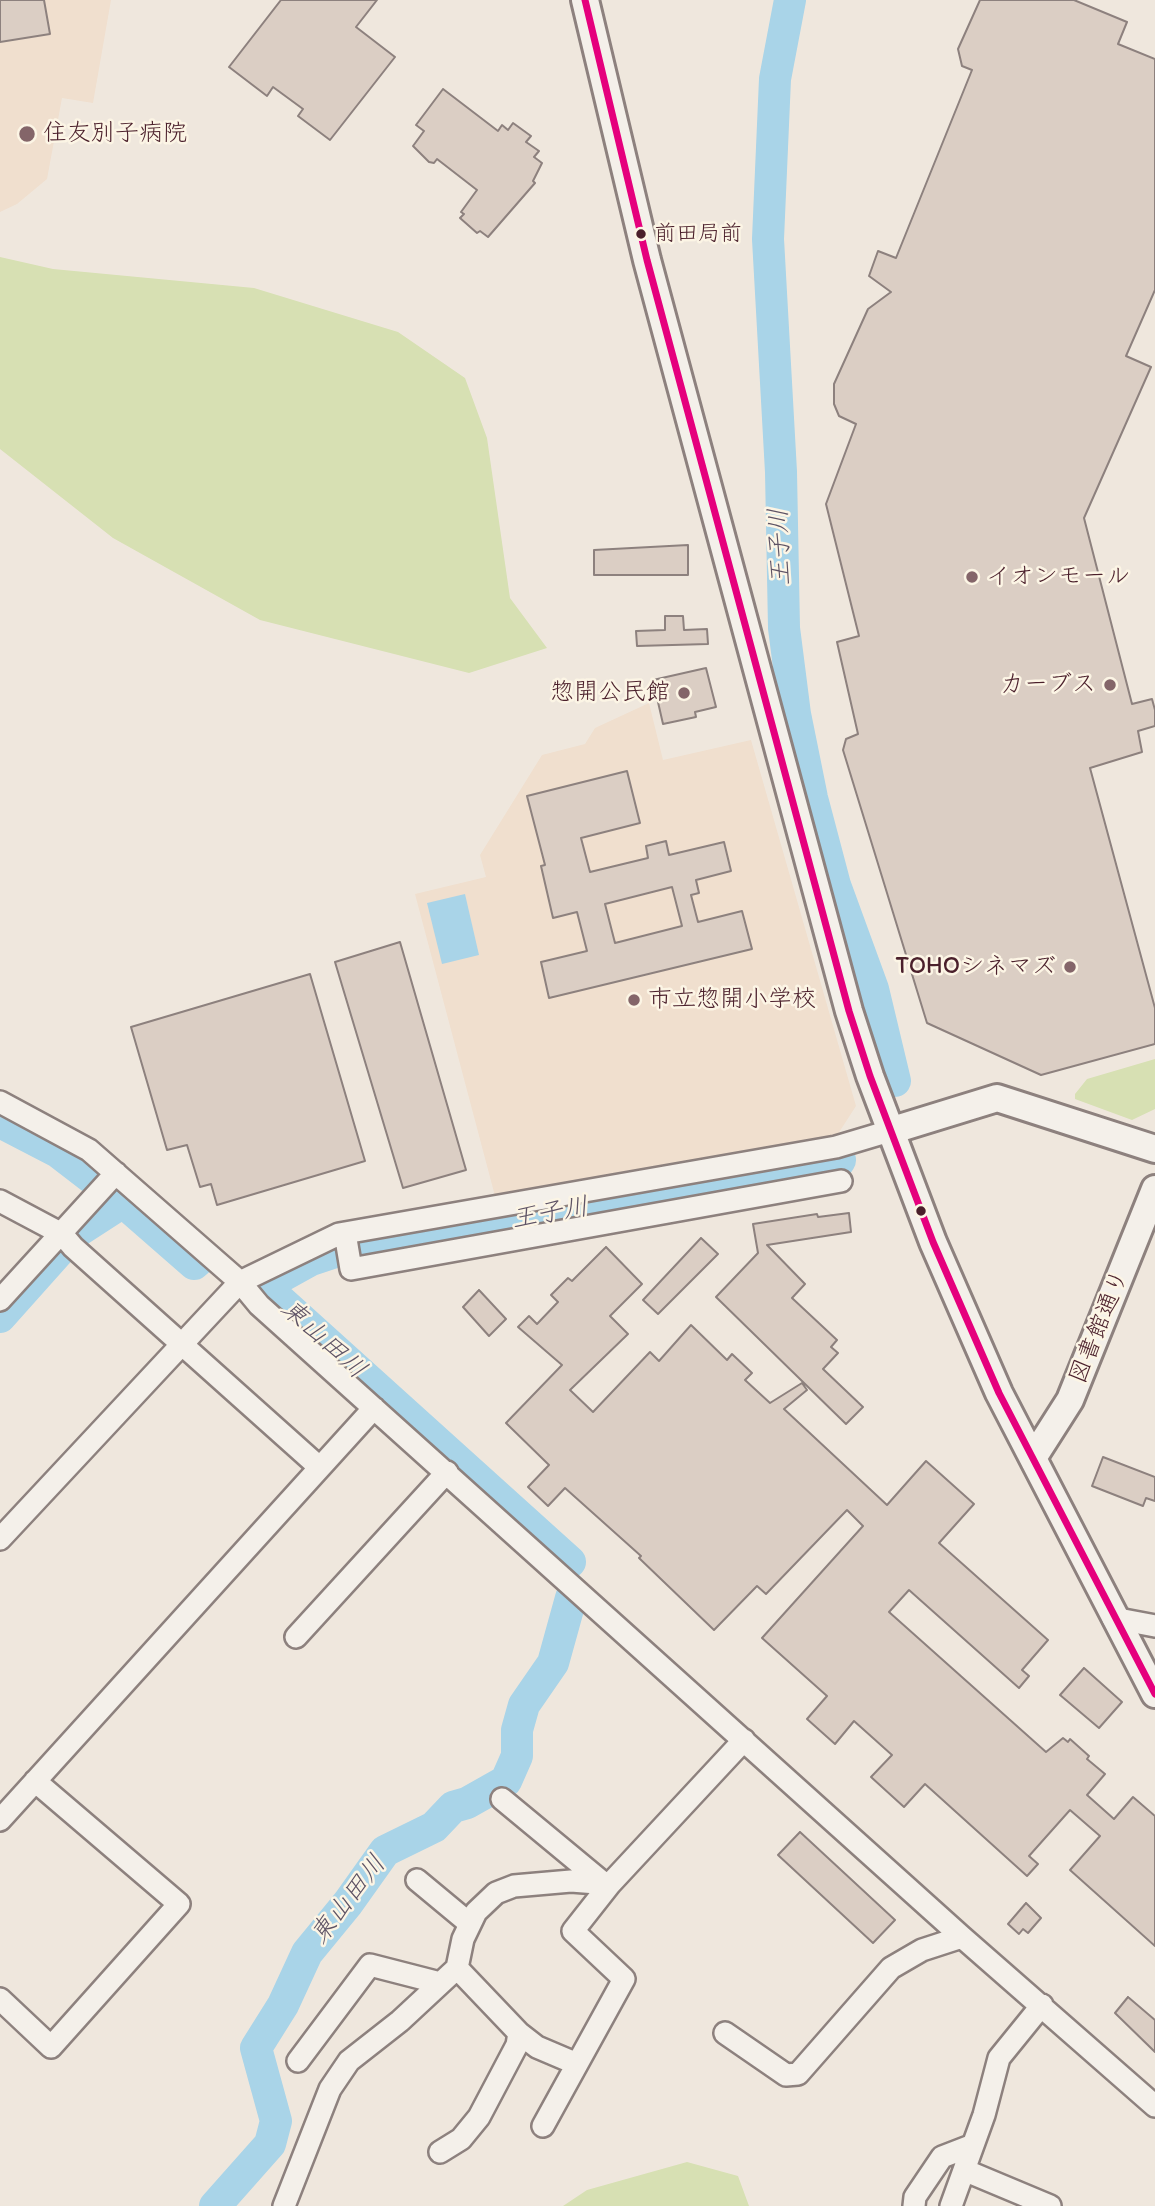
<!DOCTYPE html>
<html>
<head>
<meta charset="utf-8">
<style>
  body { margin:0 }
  canvas { display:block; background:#efe7dd }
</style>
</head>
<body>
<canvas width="1155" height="2206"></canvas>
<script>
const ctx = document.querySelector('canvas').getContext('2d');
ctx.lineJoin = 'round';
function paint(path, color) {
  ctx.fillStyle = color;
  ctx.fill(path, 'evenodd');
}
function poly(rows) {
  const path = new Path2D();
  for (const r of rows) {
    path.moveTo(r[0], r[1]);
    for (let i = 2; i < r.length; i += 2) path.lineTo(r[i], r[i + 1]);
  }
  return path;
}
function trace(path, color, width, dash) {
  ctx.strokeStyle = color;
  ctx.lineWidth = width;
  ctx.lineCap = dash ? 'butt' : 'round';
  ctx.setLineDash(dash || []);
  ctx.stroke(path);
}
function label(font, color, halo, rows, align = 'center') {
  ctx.font = font + ' Itim,"Klee One",sans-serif';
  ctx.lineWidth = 5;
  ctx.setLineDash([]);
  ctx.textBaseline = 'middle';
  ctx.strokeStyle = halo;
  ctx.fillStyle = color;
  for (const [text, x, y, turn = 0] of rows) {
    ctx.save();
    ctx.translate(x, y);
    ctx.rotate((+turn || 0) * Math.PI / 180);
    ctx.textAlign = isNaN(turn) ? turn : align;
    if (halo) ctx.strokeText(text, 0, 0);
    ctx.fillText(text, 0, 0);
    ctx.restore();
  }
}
const built = poly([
  [0,0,111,0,93,103,62,98,47,179,17,204,0,212],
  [649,703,663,760,751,740,856,1106,836,1137,495,1196,415,894,486,877,480,855,542,755,585,744,595,728]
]);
const green = poly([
  [0,257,53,269,254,288,398,332,465,378,487,438,510,598,547,648,469,673,260,620,113,538,0,449],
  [1155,1059,1155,1109,1132,1120,1075,1099,1075,1094,1087,1079],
  [687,2162,738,2176,749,2206,563,2206,587,2190]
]);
const water = poly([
  [465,894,479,955,442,964,427,903]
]);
const river = poly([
  [790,0,775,79,768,239,781,472,784,628,795,714,812,798,835,885,873,989,895,1081],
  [0,1122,58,1152,123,1202,194,1264,201,1258],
  [0,1317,75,1233,123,1202],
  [570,1562,264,1286,311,1260,347,1248,836,1166,840,1160],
  [215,2206,270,2144,276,2121,256,2048,283,2005,307,1953,348,1903,385,1851,434,1827,453,1807,467,1803,506,1781,517,1756,517,1730,524,1705,553,1663,571,1598]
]);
const building = poly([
  [0,0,44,0,50,34,0,42,0,0],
  [281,0,377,0,356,27,395,57,330,140,298,116,303,109,273,87,267,96,229,67,281,0],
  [980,0,1074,0,1127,22,1118,44,1155,59,1155,290,1126,356,1151,367,1084,518,1132,704,1152,699,1155,710,1155,726,1138,731,1142,752,1090,768,1155,1008,1155,1044,1041,1075,927,1023,843,750,846,739,858,734,837,642,859,636,826,504,856,424,839,416,834,404,834,384,868,309,891,292,869,276,878,251,896,258,972,70,962,66,958,49,980,0],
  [443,89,498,131,502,125,508,130,513,123,531,136,526,142,539,151,534,157,542,163,533,181,535,183,488,237,480,231,477,233,460,218,464,214,461,212,477,190,437,159,434,163,429,162,413,146,424,131,416,125,443,89],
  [688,545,688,575,594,575,594,550,688,545],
  [665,616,683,616,684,630,707,629,708,644,637,646,636,631,665,630,665,616],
  [706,668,716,707,695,712,696,717,663,724,653,680,706,668],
  [627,771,640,823,581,838,590,872,648,858,646,846,666,841,669,855,724,842,731,871,696,880,699,893,691,895,698,922,742,911,752,949,549,998,541,962,587,951,577,912,553,918,541,866,545,865,527,796,627,771],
  [672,887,682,926,615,943,605,904,672,887],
  [400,942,466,1170,403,1188,335,962,400,942],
  [310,974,365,1161,217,1205,211,1184,200,1187,187,1145,167,1150,131,1027,310,974],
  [849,1213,851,1232,767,1245,805,1284,792,1298,837,1340,831,1347,838,1353,823,1369,863,1407,846,1424,716,1297,758,1253,753,1224,817,1214,818,1217,849,1213],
  [701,1238,718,1254,658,1314,643,1300,701,1238],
  [606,1247,642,1284,610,1316,628,1334,570,1390,593,1412,650,1352,659,1361,691,1325,727,1360,732,1354,752,1373,745,1380,770,1403,802,1383,807,1390,784,1409,887,1505,926,1461,974,1504,939,1543,1048,1640,1022,1670,1029,1676,1019,1688,909,1590,889,1612,1046,1752,1063,1738,1068,1742,1070,1739,1089,1756,1087,1759,1105,1774,1087,1795,1114,1819,1133,1797,1155,1816,1155,1946,1070,1870,1100,1836,1070,1810,1029,1856,1038,1864,1027,1876,925,1784,904,1807,871,1777,892,1755,854,1721,835,1744,807,1719,827,1696,762,1638,863,1526,847,1510,766,1594,757,1586,714,1630,639,1558,641,1556,565,1488,548,1506,528,1487,549,1465,506,1423,562,1365,518,1327,529,1316,537,1324,558,1302,551,1295,568,1278,572,1281,606,1247],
  [479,1290,506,1319,489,1336,463,1307,479,1290],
  [1103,1457,1155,1477,1155,1501,1146,1498,1143,1506,1092,1486,1103,1457],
  [1084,1668,1122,1702,1099,1728,1060,1695,1084,1668],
  [800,1832,895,1920,873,1943,778,1855,800,1832],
  [1026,1903,1041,1918,1028,1933,1023,1929,1019,1934,1008,1924,1026,1903],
  [1128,1997,1155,2020,1155,2052,1115,2013,1128,1997]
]);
const minor = poly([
  [0,1102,89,1150,240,1282,259,1305,962,1937,1155,2106],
  [0,1201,62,1234,73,1247,318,1466],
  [345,1233,351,1269,841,1181],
  [0,1300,116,1173],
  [0,1539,240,1282,339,1234,836,1147,893,1130],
  [1113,1618,1155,1626],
  [296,1637,447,1472],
  [502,1799,601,1881],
  [0,1820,374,1408],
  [417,1880,470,1924],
  [0,1999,51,2047,179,1904,35,1781],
  [519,2033,537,2047,577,2064],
  [725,2033,786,2075,798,2074,891,1968,922,1950,962,1937],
  [298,2061,370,1965,440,1983],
  [543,2126,624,1979,573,1931,610,1884,744,1740],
  [440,2152,461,2139,479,2117,517,2045,519,2033,457,1968,463,1939,476,1912,496,1893,514,1886,571,1881,610,1884],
  [964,2170,1050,2206],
  [284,2206,330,2089,349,2061,400,2021,457,1968],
  [914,2206,915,2197,942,2157,973,2145],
  [951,2206,984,2115,999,2058,1042,2005]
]);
const tertiary = poly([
  [585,0,647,260,849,1011,870,1076,933,1242,999,1393,1155,1694],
  [893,1130,997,1098,1155,1149],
  [1033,1458,1070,1400,1155,1189]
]);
const bus1 = poly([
  [585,0,647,260,849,1011,870,1076,933,1242,999,1393,1155,1694]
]);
const markers = [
  [27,134,9,"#846569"],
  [641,234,6,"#4a1f2b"],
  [972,577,7,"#846569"],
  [1110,685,7,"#846569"],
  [684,693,7,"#846569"],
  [1070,967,7,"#846569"],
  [634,1000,7,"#846569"],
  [921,1211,6,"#4a1f2b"]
];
const busNames = [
  ["前田局前",654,234]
];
const poiNames = [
  ["住友別子病院",43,134],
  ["イオンモール",986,577],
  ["カーブス",1096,685,"right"],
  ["惣開公民館",670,693,"right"],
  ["TOHOシネマズ",1056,967,"right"],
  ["市立惣開小学校",648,1000]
];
const streetNames = [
  ["図書館通り",1100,1327,-68]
];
const waterNames = [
  ["王子川",781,547,-92],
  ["王子川",550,1214,-10],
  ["東山田川",323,1340,42],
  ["東山田川",349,1900,-52]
];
paint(built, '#f0dfce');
paint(green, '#d7e0b3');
paint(water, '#a9d4e8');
trace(river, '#a9d4e8', 32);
paint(building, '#dbcec4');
trace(building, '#8d817e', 2);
trace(minor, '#8d817e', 26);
trace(tertiary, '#8d817e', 32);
trace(minor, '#f4f0ea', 21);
trace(tertiary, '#f4f0ea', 26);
trace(bus1, '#e5007d', 7);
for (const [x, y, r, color] of markers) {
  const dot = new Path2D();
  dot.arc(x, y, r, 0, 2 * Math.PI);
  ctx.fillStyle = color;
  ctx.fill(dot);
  trace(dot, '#fcf5e5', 2.5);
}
label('22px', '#4a1f2b', '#fcf5e5', busNames, 'left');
label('24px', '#4a1f2b', '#fcf5e5', poiNames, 'left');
label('24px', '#4a1f2b', '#fcf5e5', streetNames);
label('italic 26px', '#5e5365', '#fcf5e5', waterNames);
</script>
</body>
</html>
